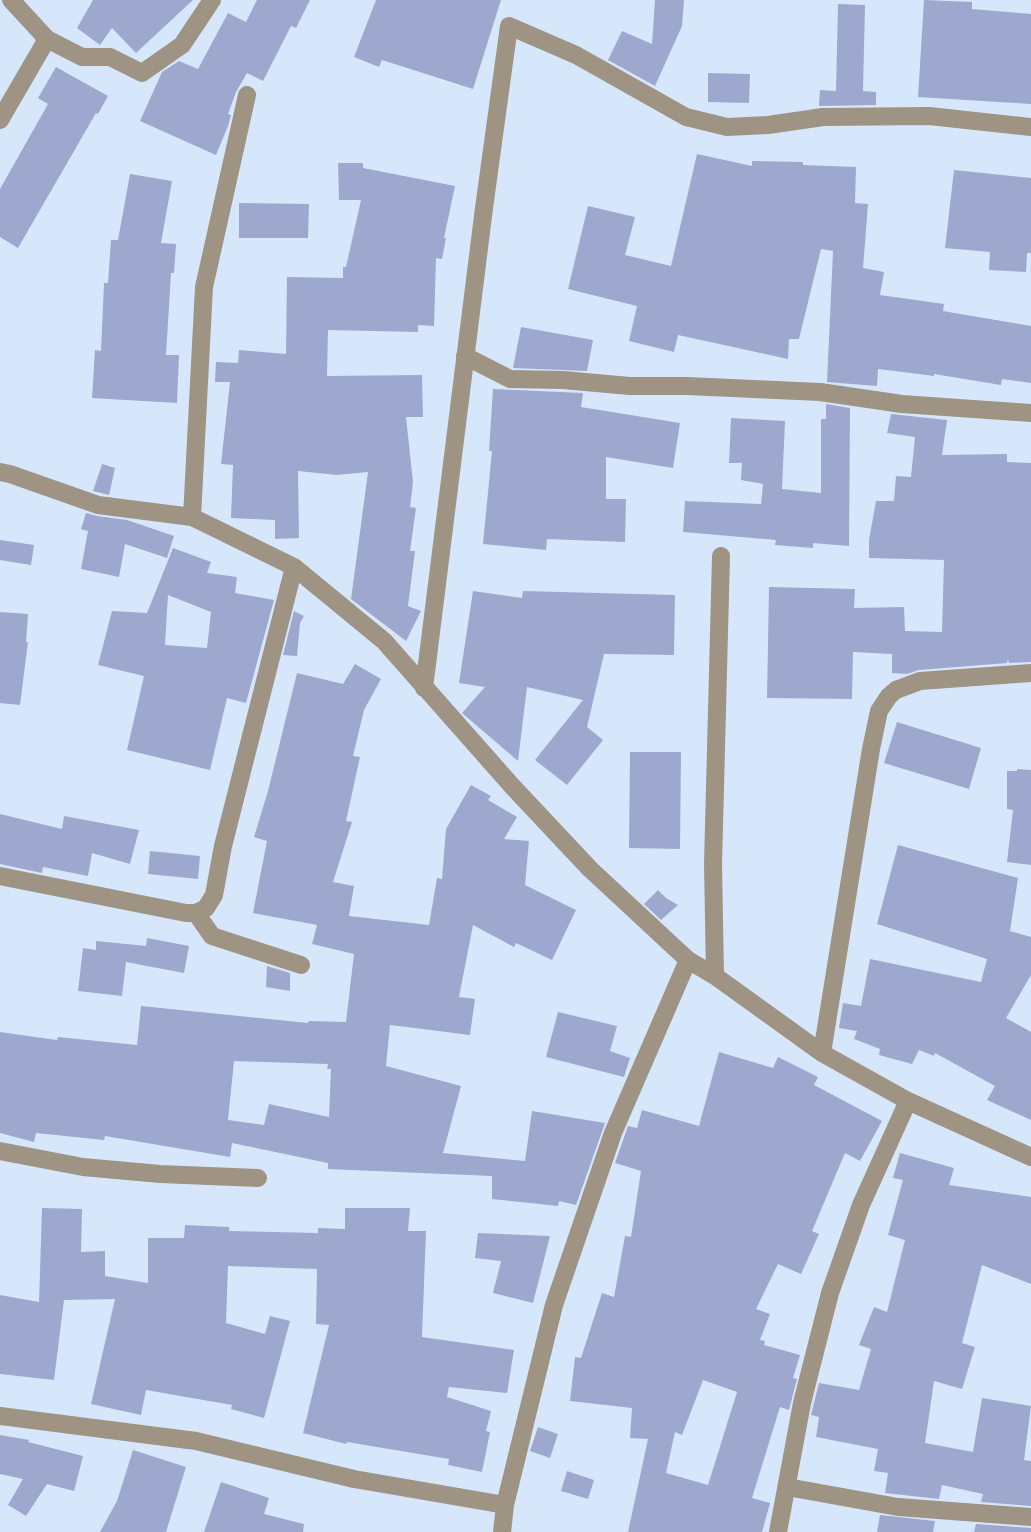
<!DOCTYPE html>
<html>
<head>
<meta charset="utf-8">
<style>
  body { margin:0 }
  canvas { display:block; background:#d6e7fc }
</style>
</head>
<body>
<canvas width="1031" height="1532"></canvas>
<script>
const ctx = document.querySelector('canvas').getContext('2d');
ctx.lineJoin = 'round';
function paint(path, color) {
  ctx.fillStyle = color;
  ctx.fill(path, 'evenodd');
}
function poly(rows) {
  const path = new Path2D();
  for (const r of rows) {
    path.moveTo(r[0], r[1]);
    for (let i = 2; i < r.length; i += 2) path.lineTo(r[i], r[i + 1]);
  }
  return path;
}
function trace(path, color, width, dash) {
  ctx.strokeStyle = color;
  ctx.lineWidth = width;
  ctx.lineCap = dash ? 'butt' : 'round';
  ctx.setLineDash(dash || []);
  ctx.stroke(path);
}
const building = poly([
  [93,0,193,0,136,53,112,28,100,45,77,28],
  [257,0,310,0,296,28,291,26,263,81,247,73,236,92,228,114,231,115,228,126,216,155,140,121,162,72,179,61,198,69,228,13,246,22],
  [376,0,501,0,473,89,382,60,379,67,354,57],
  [655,0,684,0,682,26,655,86,608,60,622,31,652,44],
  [924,0,972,2,972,9,1031,14,1031,104,918,97],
  [838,4,865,5,863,91,876,92,876,105,819,106,820,90,836,91],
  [56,67,108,96,98,114,96,113,18,248,0,237,0,189,48,104,38,98],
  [708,73,750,74,749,103,708,102],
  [697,154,752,166,752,161,803,162,803,165,856,167,855,203,868,204,863,268,884,272,880,295,944,304,943,311,1031,326,1031,383,1002,379,1001,385,934,374,934,376,878,369,877,386,827,382,833,251,821,249,799,339,789,339,788,359,678,335,674,352,629,341,637,306,568,289,588,206,635,217,625,255,671,266],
  [338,163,363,163,363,168,455,186,444,238,446,238,442,259,436,258,434,326,418,325,418,332,328,330,327,376,422,375,423,417,406,417,413,482,410,507,416,508,410,551,415,551,408,606,421,611,406,641,351,599,368,472,337,475,298,471,299,538,275,539,275,520,231,518,233,465,221,464,230,382,215,382,216,362,238,363,239,350,286,354,287,277,343,278,343,267,346,267,361,200,339,200],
  [954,170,1031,178,1031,253,1027,253,1026,272,989,270,990,252,945,248],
  [130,174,172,181,161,243,176,244,174,273,171,273,166,355,179,355,177,403,92,398,95,350,101,351,104,283,108,283,111,240,118,240],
  [239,203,309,204,308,238,239,238],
  [521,327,593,340,587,371,513,368],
  [493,389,583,393,581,407,680,423,673,468,606,457,606,499,626,499,625,542,547,539,546,550,483,544,492,451,489,451],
  [826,404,850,408,849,546,813,543,813,548,775,545,776,540,683,532,685,501,761,504,763,484,741,480,742,463,729,463,731,418,785,421,782,489,821,493,821,419,826,419],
  [891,414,947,420,942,455,1007,454,1007,462,1031,463,1031,662,1009,663,1008,659,1007,663,919,670,907,674,892,673,892,654,853,652,852,699,767,698,769,587,855,589,854,608,904,607,905,631,942,632,944,560,869,558,869,540,876,501,894,501,896,476,911,477,915,437,887,433],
  [102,464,115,468,109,495,93,491],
  [86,513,97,516,127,520,174,536,167,558,125,544,119,577,81,569,88,531,81,529],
  [0,540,34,545,31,565,0,560],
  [173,548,211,562,207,573,237,577,235,593,274,600,246,703,227,698,210,770,127,750,144,676,98,665,112,611,147,613],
  [168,595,211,612,207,648,165,645],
  [473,591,522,598,523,591,675,595,674,655,604,654,587,727,603,740,567,785,535,760,583,700,527,687,518,761,462,713,485,687,459,683],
  [294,611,304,616,300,623,297,656,283,655],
  [0,612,28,614,26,642,28,642,20,705,0,703],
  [355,664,381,679,364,710,353,756,360,757,346,821,352,822,333,882,354,886,349,916,429,925,437,878,442,879,446,829,471,785,491,796,488,800,517,817,504,839,529,841,525,885,576,910,552,960,516,943,514,947,473,925,459,997,475,999,470,1035,390,1025,386,1066,461,1086,443,1153,525,1161,532,1111,605,1123,576,1205,559,1201,558,1206,492,1199,492,1176,328,1169,328,1163,232,1143,230,1157,105,1136,104,1140,36,1133,34,1142,0,1133,0,1032,57,1040,58,1037,137,1045,141,1006,308,1023,309,1021,346,1022,354,954,312,944,317,925,253,913,267,841,254,837,268,791,297,673,343,684],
  [234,1061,328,1064,327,1069,331,1069,329,1117,269,1104,264,1125,228,1120],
  [897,722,981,748,969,789,884,763],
  [630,752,681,752,680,849,629,848],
  [1017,769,1031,770,1031,865,1007,862,1013,810,1007,809,1007,771,1017,771],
  [0,814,62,829,64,816,139,830,130,864,92,853,88,876,43,867,42,873,0,864],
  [898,845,1018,878,1010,931,1031,937,1031,975,1006,1018,1031,1032,1031,1120,987,1100,995,1086,935,1053,934,1056,919,1050,912,1064,879,1055,880,1049,854,1039,857,1031,839,1028,843,1003,861,1006,870,959,981,982,987,959,877,924],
  [150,851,200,856,198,879,148,874],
  [658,890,666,898,678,905,661,920,644,904],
  [147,938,189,946,184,973,126,962,122,996,78,991,83,948,96,950,96,941,146,946],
  [267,966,290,973,290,991,266,987],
  [558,1012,617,1026,610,1051,630,1058,624,1077,546,1057],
  [719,1052,773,1068,778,1057,818,1077,814,1085,882,1121,860,1161,845,1153,812,1231,819,1234,801,1274,778,1264,756,1309,770,1314,760,1340,765,1341,764,1345,800,1355,793,1378,797,1379,789,1410,780,1407,752,1498,770,1503,762,1532,628,1532,648,1439,630,1438,632,1408,570,1401,575,1357,581,1358,602,1293,614,1297,625,1236,631,1237,641,1171,615,1163,628,1126,637,1128,642,1110,699,1126],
  [703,1380,737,1392,708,1485,666,1473,675,1432,682,1435],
  [900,1153,954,1168,949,1185,1031,1197,1031,1284,982,1265,962,1343,975,1347,962,1389,934,1381,925,1443,973,1452,982,1398,1031,1406,1024,1460,1031,1461,1031,1506,981,1502,983,1494,942,1485,939,1499,885,1493,888,1473,874,1471,878,1449,816,1437,819,1417,811,1415,819,1383,859,1390,871,1349,859,1345,874,1307,887,1312,905,1240,888,1235,903,1180,893,1178],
  [42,1208,82,1209,81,1252,105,1251,105,1276,148,1283,148,1238,184,1238,185,1225,229,1227,229,1231,318,1233,318,1228,345,1229,345,1208,410,1208,408,1231,426,1231,422,1337,514,1350,507,1393,449,1387,447,1397,491,1411,486,1431,490,1432,482,1472,448,1465,449,1459,347,1442,346,1444,303,1433,329,1325,316,1324,317,1269,228,1266,226,1323,265,1334,270,1316,290,1321,264,1418,231,1409,232,1405,146,1390,141,1415,91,1404,115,1299,64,1300,54,1380,0,1374,0,1295,39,1302],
  [478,1233,550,1236,533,1303,493,1293,501,1261,475,1258],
  [538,1427,558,1434,550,1458,530,1451],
  [0,1435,29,1440,28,1442,83,1456,74,1491,47,1484,26,1516,8,1505,23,1479,0,1474],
  [133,1450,186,1467,166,1532,100,1532,117,1501],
  [567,1471,594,1480,588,1499,561,1491],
  [221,1482,269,1498,264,1514,304,1524,303,1532,204,1532],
  [880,1515,935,1521,933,1532,877,1532],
  [976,1524,1031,1528,1031,1532,974,1532]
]);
const street = poly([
  [11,0,47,39,82,57,110,57,142,73,182,45,212,0],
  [0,120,47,39],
  [465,356,510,379,563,380,630,386,687,386,820,392,902,404,1031,413],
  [0,472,10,474,98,505,192,517,294,567,384,641,512,786,590,869,688,960,715,976,822,1053,908,1101,1031,1157],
  [192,517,204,287,247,95],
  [424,688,484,208,509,26,576,55,686,117,727,127,768,125,823,117,929,116,1031,127],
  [0,876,186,913,196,913,206,908,214,895,223,846,294,567],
  [196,913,212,936,301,965],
  [715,976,713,864,721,556],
  [822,1053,871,749,879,711,889,696,896,690,920,681,1031,673],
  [0,1151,83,1167,160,1174,258,1178],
  [0,1416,196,1441,354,1479,505,1505],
  [787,1487,898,1507,1031,1517],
  [502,1532,505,1505,554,1305,613,1133,688,960],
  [778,1532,802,1403,830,1293,861,1205,908,1101]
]);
paint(building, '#9ea8ce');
trace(street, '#9f9384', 18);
</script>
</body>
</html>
